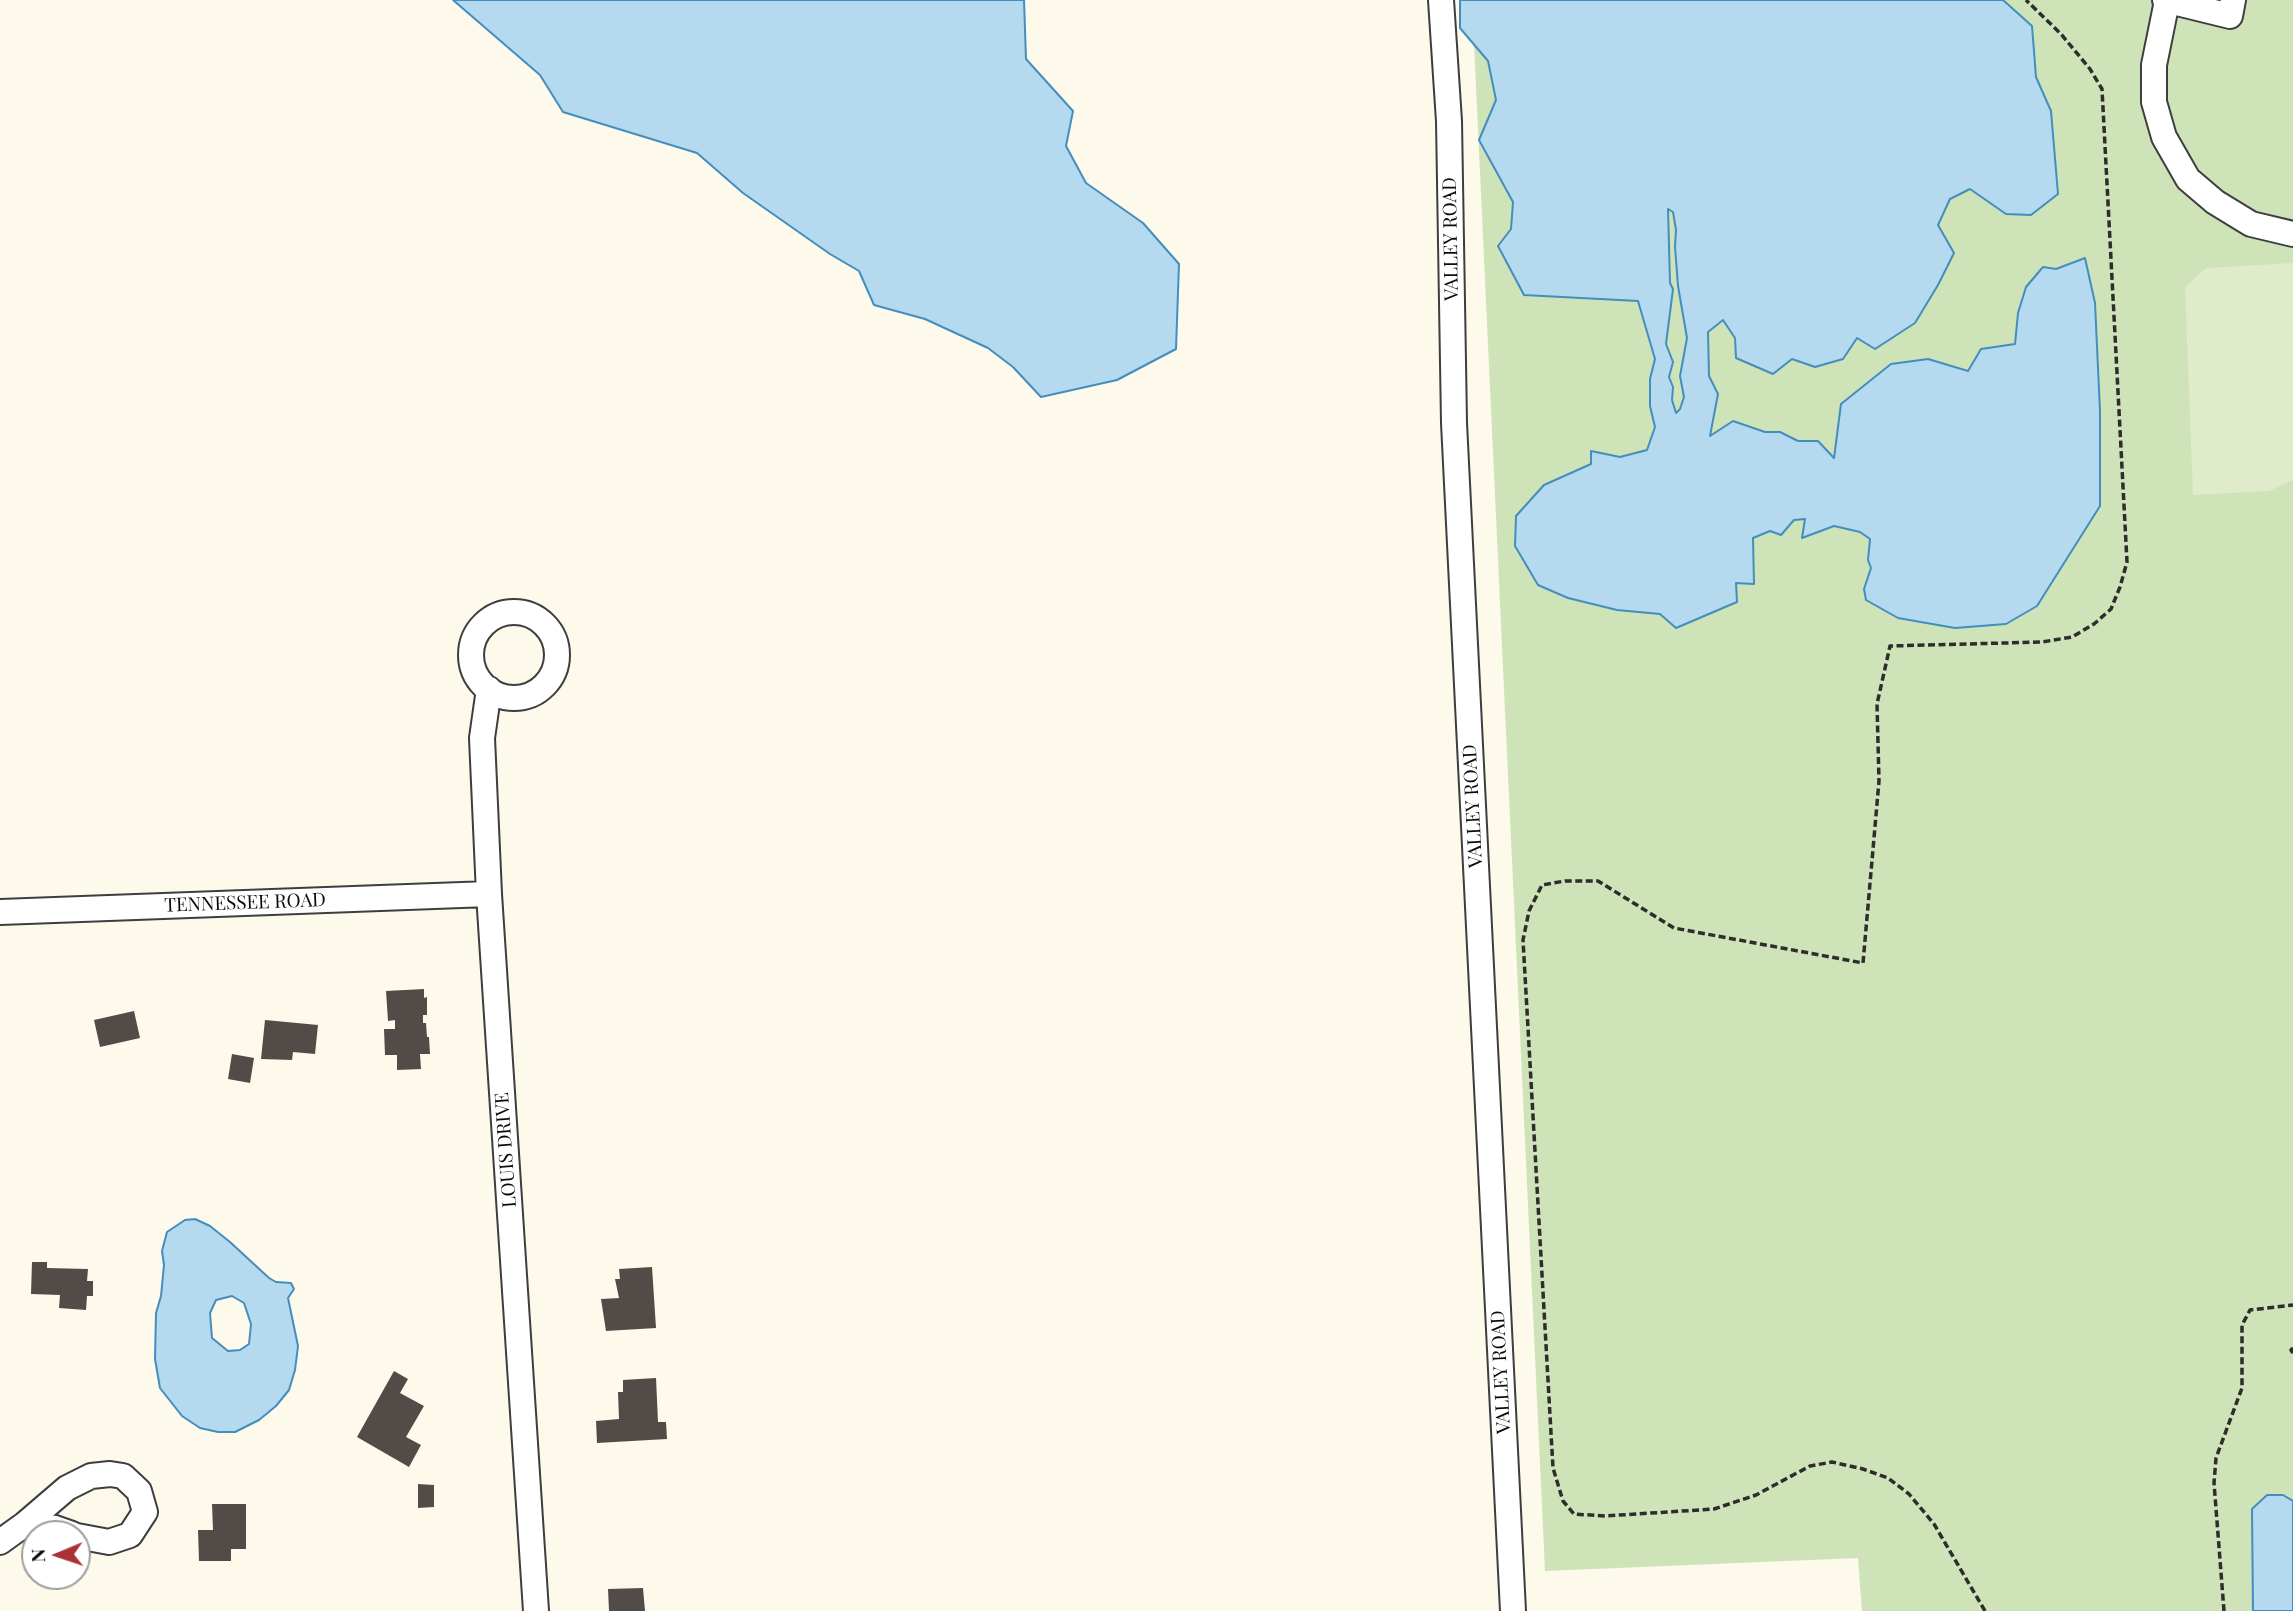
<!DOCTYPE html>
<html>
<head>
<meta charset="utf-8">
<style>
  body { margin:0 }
  #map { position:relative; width:2293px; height:1611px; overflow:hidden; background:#fdf9eb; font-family:"Playfair Display",serif }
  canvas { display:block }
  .north { position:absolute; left:21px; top:1520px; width:70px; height:70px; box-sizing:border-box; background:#fff; border:2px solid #9d9d9d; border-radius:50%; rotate:268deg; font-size:19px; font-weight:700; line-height:28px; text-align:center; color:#0b0b0b }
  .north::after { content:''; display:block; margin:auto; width:24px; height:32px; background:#ab3239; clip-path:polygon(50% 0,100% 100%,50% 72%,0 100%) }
</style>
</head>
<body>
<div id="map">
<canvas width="2293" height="1611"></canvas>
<div class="north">N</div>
</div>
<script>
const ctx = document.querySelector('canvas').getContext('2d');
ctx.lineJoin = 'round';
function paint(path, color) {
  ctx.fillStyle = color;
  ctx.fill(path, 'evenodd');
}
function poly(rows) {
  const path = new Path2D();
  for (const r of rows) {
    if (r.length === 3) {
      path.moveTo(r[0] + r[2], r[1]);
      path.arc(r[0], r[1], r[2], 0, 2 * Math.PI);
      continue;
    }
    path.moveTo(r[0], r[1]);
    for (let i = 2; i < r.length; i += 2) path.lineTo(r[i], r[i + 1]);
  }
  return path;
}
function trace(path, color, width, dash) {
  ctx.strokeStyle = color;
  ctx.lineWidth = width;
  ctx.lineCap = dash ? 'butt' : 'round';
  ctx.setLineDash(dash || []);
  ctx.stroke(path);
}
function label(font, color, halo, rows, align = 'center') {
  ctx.font = font + ' "Playfair Display",serif';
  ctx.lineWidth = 7;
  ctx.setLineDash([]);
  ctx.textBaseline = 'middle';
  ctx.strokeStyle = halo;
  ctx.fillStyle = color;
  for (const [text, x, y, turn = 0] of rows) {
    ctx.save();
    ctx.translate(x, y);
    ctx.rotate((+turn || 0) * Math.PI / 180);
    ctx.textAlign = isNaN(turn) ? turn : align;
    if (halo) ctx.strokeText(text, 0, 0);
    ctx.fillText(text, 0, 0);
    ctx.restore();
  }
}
const green = poly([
  [1472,0,2293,0,2293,1611,1862,1611,1858,1558,1545,1571]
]);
const pitch = poly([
  [2293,263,2293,480,2269,491,2193,495,2185,287,2206,268]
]);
const water = poly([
  [453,0,1024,0,1026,59,1073,111,1066,146,1086,183,1143,223,1179,264,1176,349,1117,380,1041,397,1013,367,988,348,925,319,874,305,859,271,830,254,743,193,697,153,563,112,540,75,453,0],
  [1460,0,2003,0,2032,26,2036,77,2051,111,2058,194,2031,215,2006,214,1970,189,1950,199,1938,225,1954,253,1938,285,1915,323,1875,349,1857,338,1843,359,1815,367,1792,359,1773,374,1736,358,1735,338,1723,320,1708,332,1709,376,1718,394,1710,436,1733,421,1765,432,1780,432,1798,441,1818,441,1834,458,1841,404,1891,364,1928,359,1968,371,1981,349,2015,344,2018,313,2026,287,2043,267,2056,269,2085,258,2095,303,2100,411,2100,506,2037,606,2006,624,1955,628,1898,618,1866,600,1864,589,1871,568,1868,560,1870,539,1860,532,1834,526,1802,538,1805,519,1794,520,1781,535,1770,531,1753,538,1754,584,1736,583,1737,602,1676,628,1660,614,1617,610,1568,598,1538,585,1515,546,1516,516,1544,485,1591,464,1591,451,1620,457,1647,450,1655,427,1650,406,1650,379,1655,359,1638,301,1524,295,1498,246,1511,229,1513,202,1479,140,1496,100,1488,61,1460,28,1460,0],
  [1668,209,1673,212,1676,230,1675,247,1678,286,1687,338,1680,376,1684,397,1680,409,1676,413,1672,400,1673,387,1669,377,1673,362,1666,344,1673,289,1670,283,1668,209],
  [195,1219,210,1226,230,1242,269,1278,276,1282,291,1283,294,1289,288,1298,298,1346,295,1370,289,1390,276,1406,259,1420,235,1432,218,1432,200,1428,182,1416,160,1388,155,1359,156,1313,161,1296,164,1265,162,1251,167,1232,185,1220,195,1219],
  [232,1296,244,1303,251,1324,249,1344,240,1350,228,1351,212,1338,210,1313,216,1300,232,1296],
  [2267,1495,2283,1495,2293,1501,2293,1611,2253,1611,2252,1509,2267,1495]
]);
const building = poly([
  [424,989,424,998,427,997,427,1015,423,1015,423,1023,426,1023,427,1037,429,1037,430,1054,420,1054,421,1069,397,1070,397,1055,385,1055,384,1029,395,1029,395,1020,388,1021,386,991],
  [134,1011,140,1038,100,1047,94,1020],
  [265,1020,318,1025,315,1054,293,1052,292,1060,261,1059],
  [232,1054,254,1058,250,1083,228,1079],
  [32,1262,47,1262,47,1268,88,1269,87,1281,93,1281,93,1296,87,1296,86,1310,59,1308,60,1295,31,1294],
  [652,1267,656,1328,606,1331,601,1299,619,1298,615,1279,620,1279,619,1269],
  [394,1371,408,1379,400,1393,424,1406,406,1437,421,1445,409,1467,357,1437],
  [656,1378,658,1422,666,1422,667,1439,597,1443,596,1421,619,1419,618,1392,623,1392,623,1380],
  [418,1484,434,1485,434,1507,418,1508],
  [212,1504,246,1504,246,1549,231,1549,231,1561,199,1561,198,1530,213,1530],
  [643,1588,645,1611,609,1611,608,1589]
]);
const path = poly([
  [2293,1348,2291,1350,2293,1353],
  [1985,1611,1934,1524,1909,1494,1888,1478,1863,1469,1832,1462,1810,1466,1756,1495,1714,1509,1605,1516,1574,1514,1563,1501,1553,1468,1523,940,1529,911,1542,885,1565,881,1598,881,1674,928,1863,963,1879,781,1877,704,1890,646,2042,642,2072,637,2094,624,2111,609,2120,587,2127,562,2102,89,2090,69,2061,34,2026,0],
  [2224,1611,2214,1483,2216,1458,2242,1388,2242,1325,2250,1310,2293,1305]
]);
const minor = poly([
  [1441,0,1449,121,1454,423,1513,1611],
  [2165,0,2230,16,2233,0],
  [2167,1,2154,65,2154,102,2164,137,2188,179,2215,202,2251,224,2293,234],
  [514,655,43],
  [489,689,482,738,489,894,536,1611],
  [0,912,489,894],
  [25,1524,55,1528,72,1534],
  [0,1542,25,1524,67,1488,91,1476,110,1474,123,1476,139,1491,145,1512,130,1535,109,1542,77,1536]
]);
const streetNames = [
  ["VALLEY ROAD",1451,239,-91],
  ["VALLEY ROAD",1473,806,-93],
  ["TENNESSEE ROAD",245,903,-2],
  ["LOUIS DRIVE",506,1150,-94],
  ["VALLEY ROAD",1501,1372,-93]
];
paint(green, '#cfe3b8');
paint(pitch, '#e0ebc9');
paint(water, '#b5d9ef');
trace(water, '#438ebe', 2);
paint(building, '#524c48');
trace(minor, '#3e3e3e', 28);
trace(path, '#2d2d2d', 3.5, [7, 3.5]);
trace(minor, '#fff', 24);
label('19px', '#0b0b0b', '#fff', streetNames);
</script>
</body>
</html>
